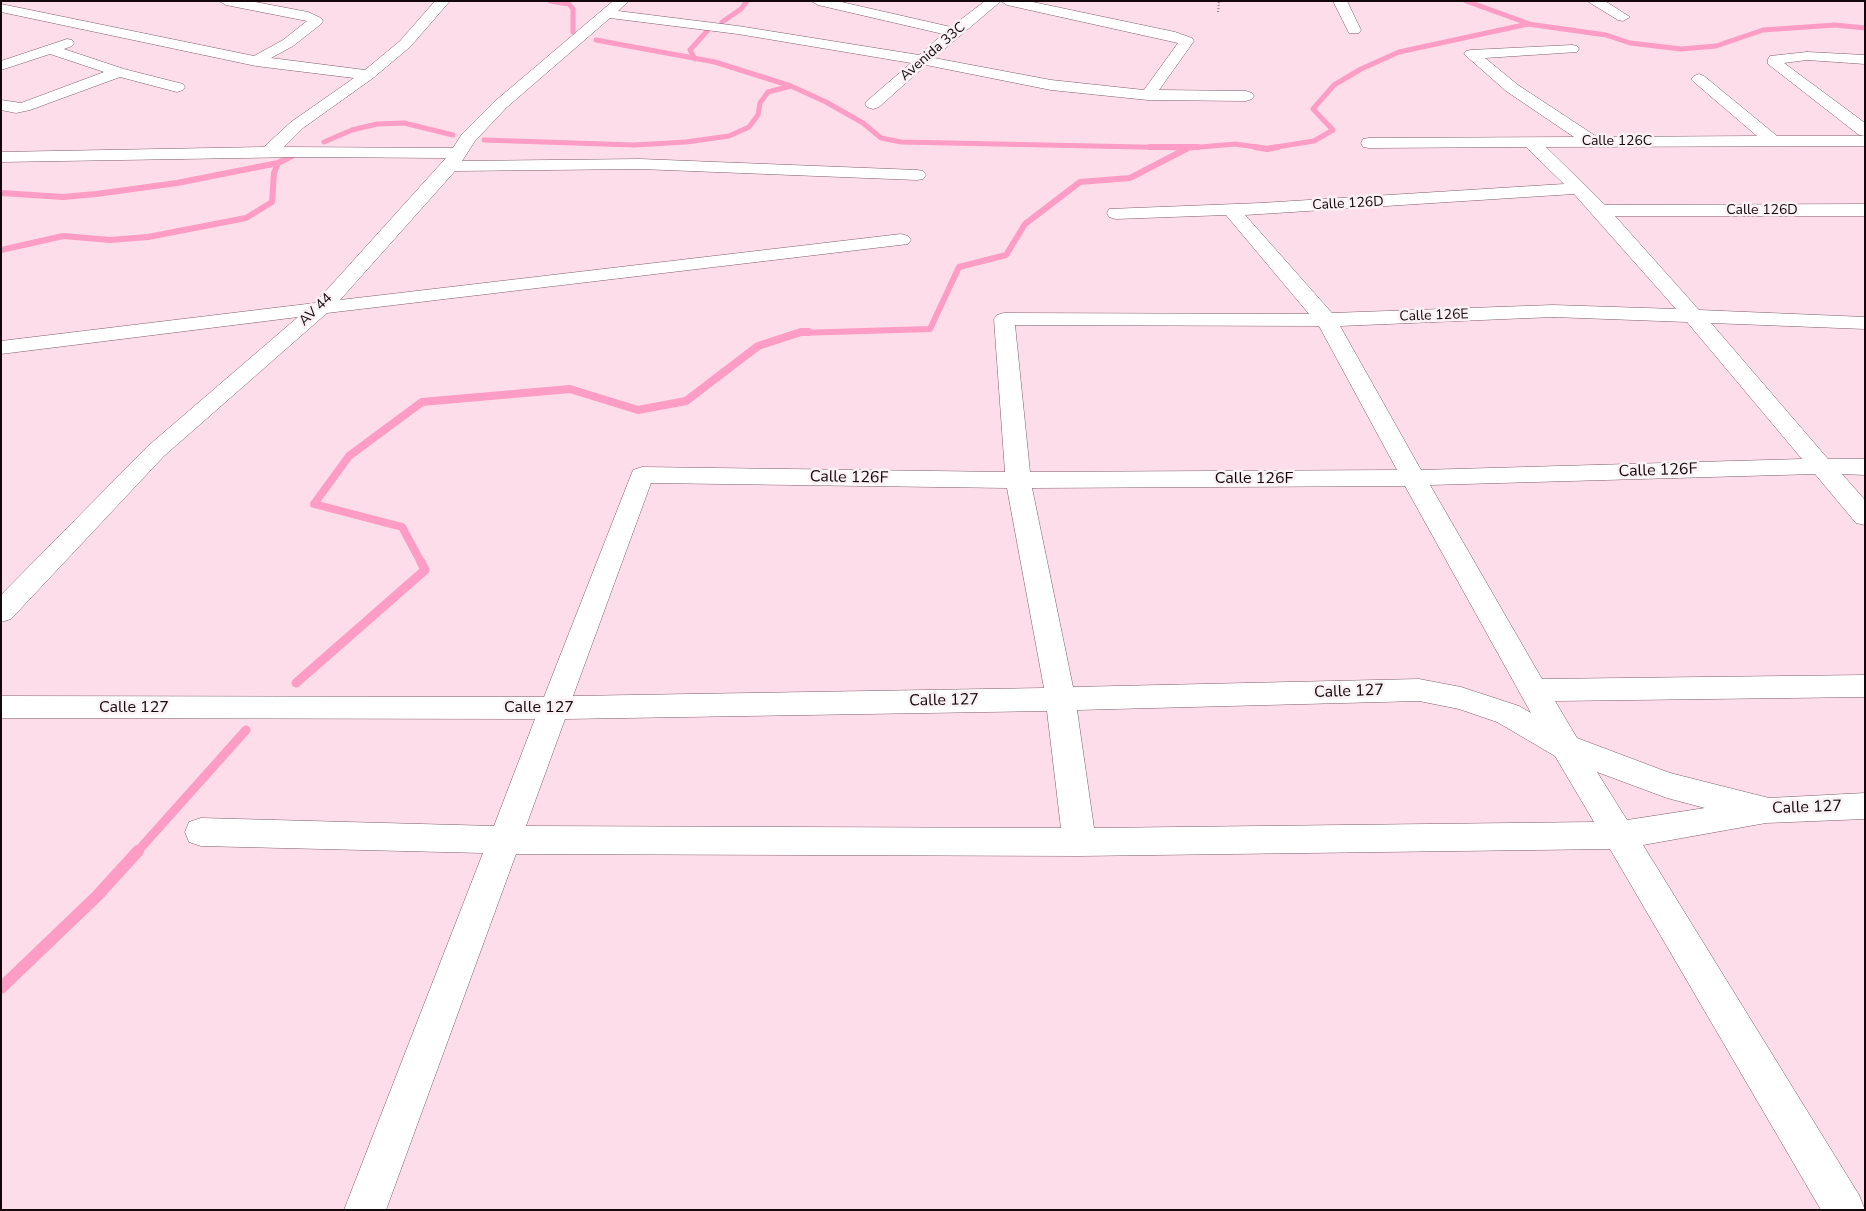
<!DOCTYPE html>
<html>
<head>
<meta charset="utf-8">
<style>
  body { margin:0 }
  #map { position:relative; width:1866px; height:1211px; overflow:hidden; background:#fddde9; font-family:"Nunito Sans",sans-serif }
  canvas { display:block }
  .frame { position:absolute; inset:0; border:2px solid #13070c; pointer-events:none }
</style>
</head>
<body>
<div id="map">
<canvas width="1866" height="1211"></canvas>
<div class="frame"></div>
</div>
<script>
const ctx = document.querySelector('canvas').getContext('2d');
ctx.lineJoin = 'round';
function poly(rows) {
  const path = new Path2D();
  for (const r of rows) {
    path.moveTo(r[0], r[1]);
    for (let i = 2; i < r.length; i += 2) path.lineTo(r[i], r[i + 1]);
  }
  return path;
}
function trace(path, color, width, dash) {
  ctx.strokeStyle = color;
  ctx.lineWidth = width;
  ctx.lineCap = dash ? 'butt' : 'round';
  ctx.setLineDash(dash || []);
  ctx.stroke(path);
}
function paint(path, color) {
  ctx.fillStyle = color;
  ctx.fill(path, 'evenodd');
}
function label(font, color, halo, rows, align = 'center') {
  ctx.font = font + ' "Nunito Sans",sans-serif';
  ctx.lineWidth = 5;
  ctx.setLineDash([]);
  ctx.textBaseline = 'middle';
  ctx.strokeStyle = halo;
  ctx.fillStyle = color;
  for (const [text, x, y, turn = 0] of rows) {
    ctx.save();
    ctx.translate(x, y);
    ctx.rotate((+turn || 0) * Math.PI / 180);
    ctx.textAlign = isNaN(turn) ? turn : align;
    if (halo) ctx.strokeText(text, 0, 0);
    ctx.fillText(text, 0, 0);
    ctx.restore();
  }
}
const streamFar4 = poly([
  [550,1,569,4,573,9,573,32],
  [1466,1,1527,23],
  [722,22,741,9,747,1],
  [596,40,715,62,791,86,826,102,863,123,881,138,901,142,1189,148,1235,144,1263,148],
  [695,59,690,50,708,30],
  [484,140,634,145,686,142,729,136,749,127,758,115,760,103,768,92,791,86],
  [324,142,352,130,377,124,404,123,453,135],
  [1270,148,1314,141,1333,130,1313,109,1334,85,1361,69,1399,52,1528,24,1606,35,1630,43,1681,49,1716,46,1763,30,1835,25,1865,28]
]);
const streamFar3 = poly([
  [1150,147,1198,147],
  [1255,147,1267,149,1278,147],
  [1,193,63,197,96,194,177,183,278,163],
  [1,250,63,236,110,240,148,237,246,218,272,202,274,173,278,163,292,156],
  [798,333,930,329,959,267,1006,255,1025,224,1080,182,1130,178,1188,148]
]);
const streamFar2 = poly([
  [422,564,402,527,314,504,349,456,422,402,570,389,638,410,686,401,758,346,801,332,808,332]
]);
const streamFar1 = poly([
  [296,683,425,570,421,562],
  [137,852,246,730]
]);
const stream = poly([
  [1,988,97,896,138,851]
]);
const path = poly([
  [1218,12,1219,1]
]);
const minor = poly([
  [219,1,250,1,308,12,321,18,323,21,321,24,293,46,271,58,365,70,400,41,435,1,450,1,410,47,373,78,303,128,284,147,453,148,462,134,494,102,613,1,629,1,618,11,738,26,919,55,943,34,818,5,811,1,837,1,951,27,985,1,1028,1,1175,32,1192,38,1194,41,1159,90,1246,91,1252,93,1254,96,1252,99,1246,101,1148,100,1051,90,926,65,879,107,873,109,867,107,865,104,867,101,911,63,738,34,610,18,506,108,475,141,462,161,640,159,917,170,923,171,926,175,923,179,917,180,640,169,455,171,340,300,901,234,908,236,911,240,908,244,327,313,164,456,11,619,1,622,1,595,148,446,298,317,1,354,1,341,315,303,446,158,302,157,1,162,1,152,264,147,291,122,354,78,256,66,1,12,1,4,254,56,283,40,307,21,226,5,219,1],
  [1001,1,1007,5,1178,43,1144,90,1051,80,934,58,1001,1],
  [1333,1,1347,1,1361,30,1359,33,1349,33,1333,1],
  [1587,1,1605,1,1630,17,1623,21,1618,20,1587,1],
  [67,39,72,40,74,43,72,46,64,49,124,69,183,84,185,87,183,90,177,92,120,77,30,110,16,113,1,110,1,100,21,103,104,72,50,54,1,70,1,61,67,39],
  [1572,45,1577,46,1579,49,1577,52,1485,58,1518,85,1597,137,1757,136,1694,82,1691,79,1694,76,1699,74,1704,76,1777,136,1865,136,1865,146,1546,147,1605,205,1865,204,1865,216,1615,216,1699,310,1865,317,1865,329,1711,323,1828,459,1865,459,1865,475,1842,474,1865,500,1865,525,1856,523,1815,474,1430,485,1542,679,1865,675,1865,697,1555,701,1577,738,1670,773,1769,798,1865,793,1865,819,1766,823,1643,845,1859,1195,1865,1210,1821,1210,1610,849,1079,856,516,854,386,1210,344,1210,483,853,201,846,189,842,185,832,189,822,201,818,494,826,535,719,1,718,1,696,544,697,633,470,642,467,1005,472,994,319,997,315,1004,313,1309,314,1226,215,1116,219,1109,217,1107,213,1109,209,1261,203,1564,184,1526,147,1369,148,1363,147,1361,143,1363,139,1369,138,1574,137,1506,91,1464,54,1466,51,1471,50,1572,45],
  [1574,194,1676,309,1553,305,1332,313,1245,215,1574,194],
  [1553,317,1687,322,1802,459,1421,470,1340,326,1553,317],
  [1015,325,1319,326,1397,470,1030,472,1015,325],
  [651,483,1007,488,1044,688,573,696,651,483],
  [1405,486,1531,713,1519,706,1461,687,1419,679,1073,687,1032,488,1405,486],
  [1419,701,1459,709,1497,722,1555,756,1594,822,1094,828,1077,710,1419,701],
  [1047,711,1061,828,526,826,565,719,1047,711],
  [1597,772,1667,798,1705,808,1627,820,1597,772],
  [1807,52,1865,55,1865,64,1807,60,1784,63,1865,123,1865,136,1859,135,1768,64,1768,59,1770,56,1807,52]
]);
const farStreetnames = [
  ["Avenida 33C",933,52,-41],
  ["Calle 126C",1617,142],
  ["Calle 126D",1348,204,-3],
  ["Calle 126D",1762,211],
  ["AV 44",316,310,-44],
  ["Calle 126E",1434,316,-2]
];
const streetNames = [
  ["Calle 126F",1658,471,-2],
  ["Calle 126F",849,478,1],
  ["Calle 126F",1254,479],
  ["Calle 127",1349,692,-2],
  ["Calle 127",944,701,-1],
  ["Calle 127",134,708],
  ["Calle 127",539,708],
  ["Calle 127",1807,808,-2]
];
trace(streamFar4, '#fd9cc4', 5);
trace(streamFar3, '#fd9cc4', 6);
trace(streamFar2, '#fd9cc4', 8);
trace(streamFar1, '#fd9cc4', 9);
trace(stream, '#fd9cc4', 12);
trace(minor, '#7f5c6a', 1);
trace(path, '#978089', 2, [1, 2]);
paint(minor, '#fff');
label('14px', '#13070c', '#faf1f4', farStreetnames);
label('16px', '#13070c', '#faf1f4', streetNames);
</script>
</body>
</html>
